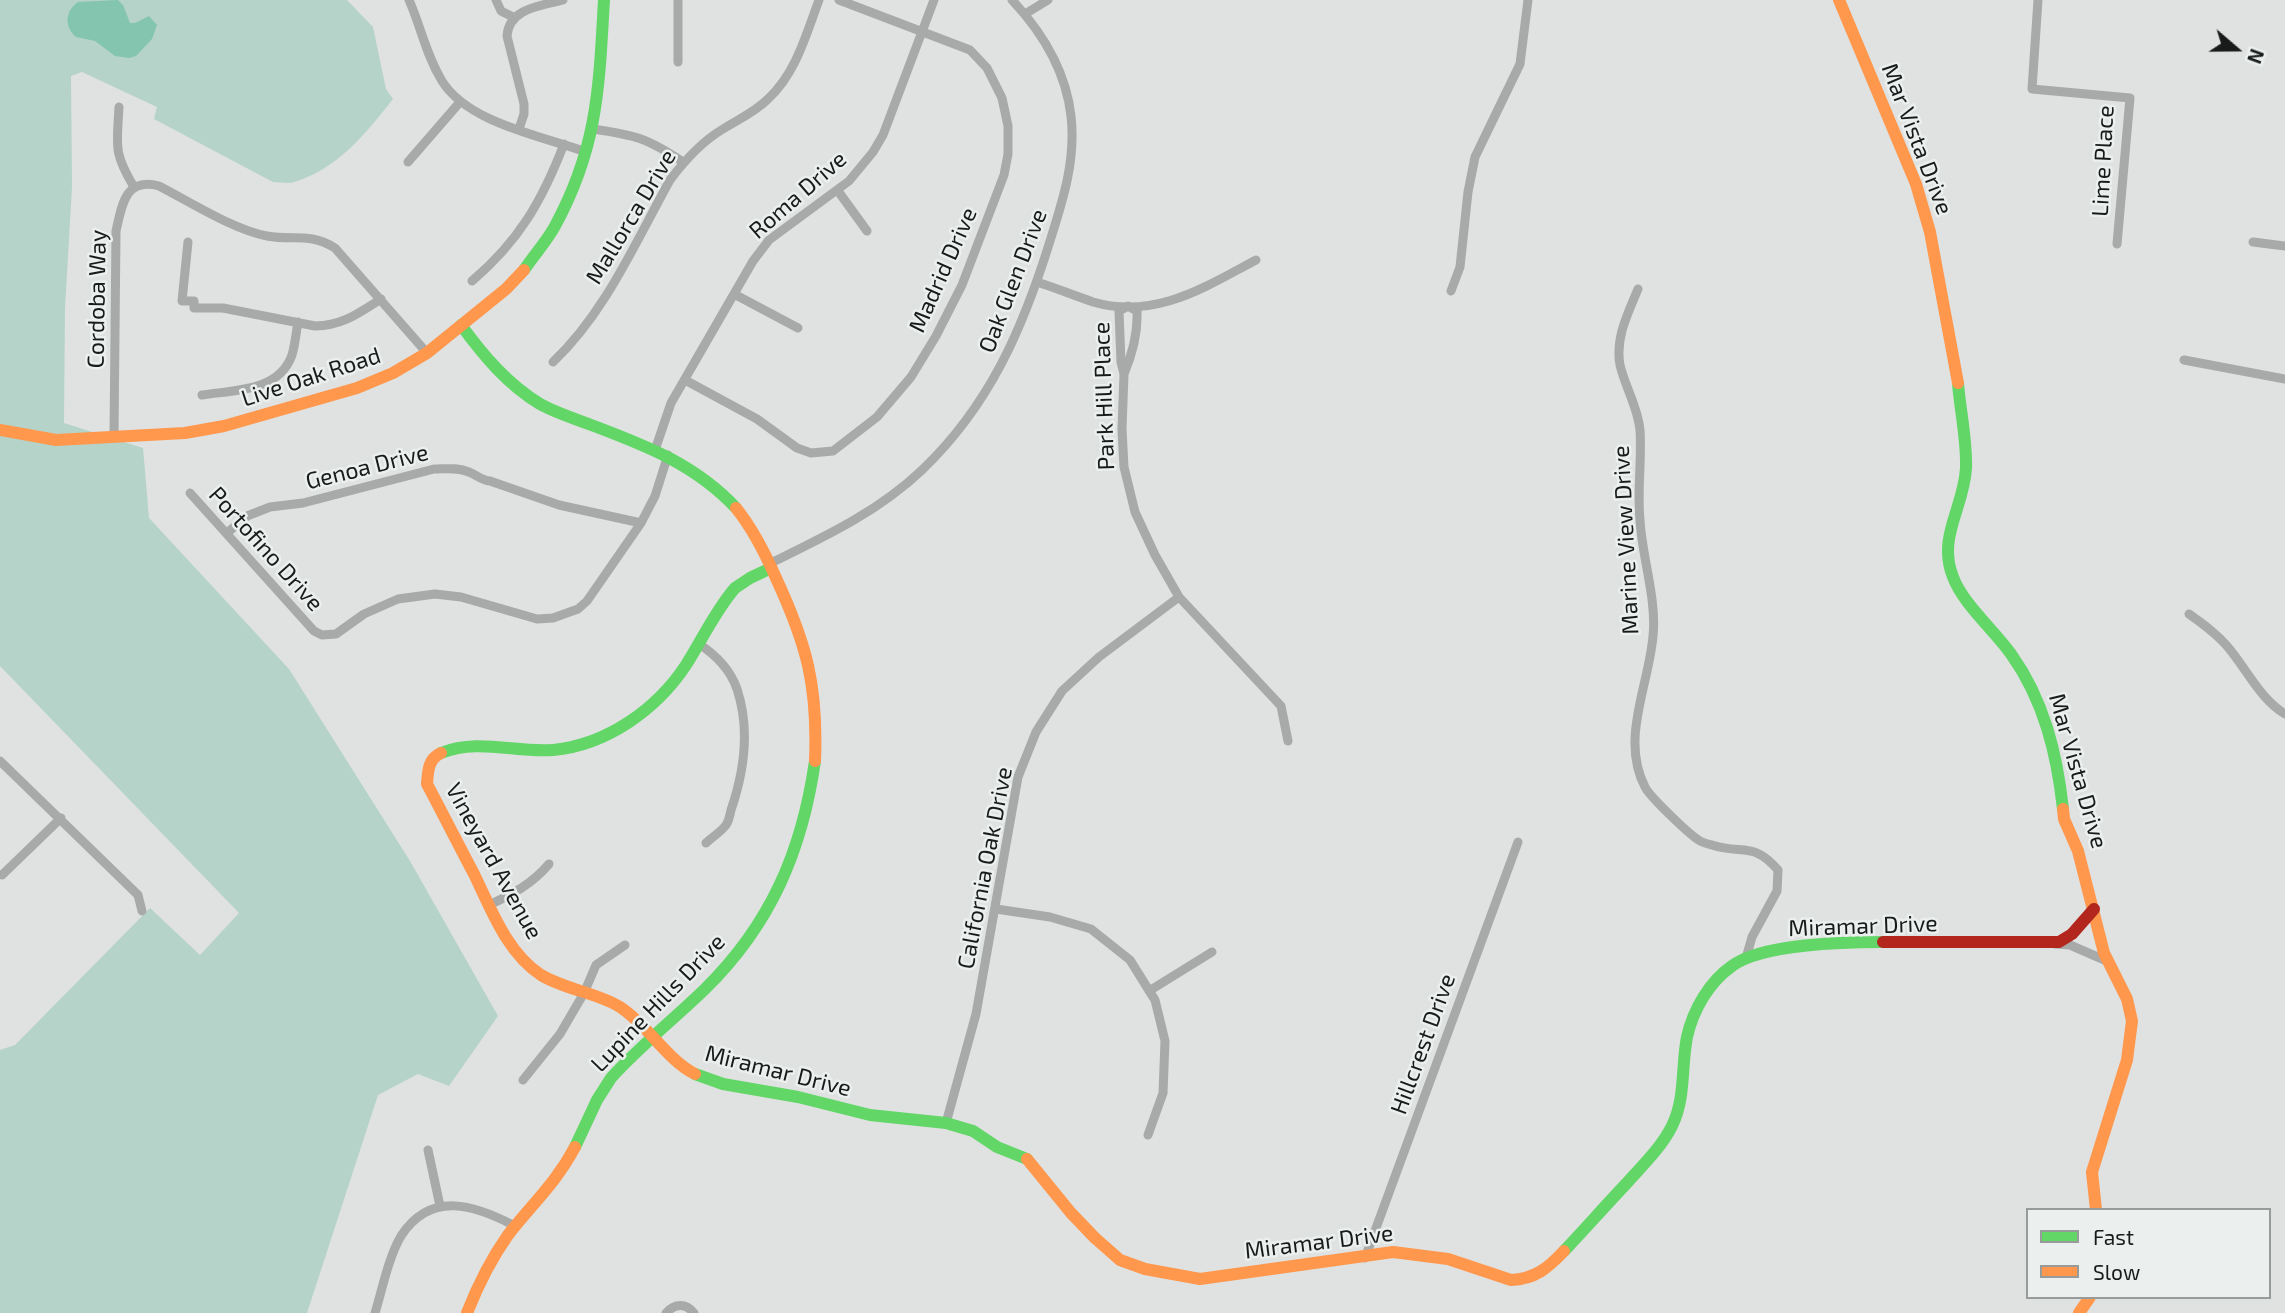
<!DOCTYPE html>
<html>
<head>
<meta charset="utf-8">
<style>
  body { margin:0 }
  #map { position:relative; width:2285px; height:1313px; overflow:hidden; background:#dfe2e1; font-family:"Exo 2",sans-serif }
  canvas { display:block }
  .legend { position:absolute; left:2026px; top:1208px; width:245px; height:91px; box-sizing:border-box; background:#ebf0ee; border:2px solid #979b99; margin:0; padding:9px 12px; list-style:none; font-size:21px; color:#191b1a }
  .legend li { display:flex; align-items:center; gap:14px; height:35px }
  .legend b { width:35px; border:2px solid #979b99 }
  .north { position:absolute; left:2201px; top:14px; width:70px; height:70px; -webkit-text-stroke:5px #ebf0ee; paint-order:stroke; rotate:110deg; font-size:19px; font-weight:700; line-height:28px; text-align:center; color:#191b1a }
  .north::after { content:''; display:block; margin:auto; width:24px; height:32px; background:#191b1a; clip-path:polygon(50% 0,100% 100%,50% 72%,0 100%) }
</style>
</head>
<body>
<div id="map">
<canvas width="2285" height="1313"></canvas>
<ul class="legend">
<li><b style="height:9px;background:#63d668"></b>Fast</li>
<li><b style="height:9px;background:#ff974d"></b>Slow</li>
</ul>
<div class="north">N</div>
</div>
<script>
const g = document.querySelector('canvas').getContext('2d');
g.lineJoin = 'round';
function fill(path, color) {
  g.fillStyle = color;
  g.fill(path, 'evenodd');
}
function strokePath(path, color, width, dash) {
  g.strokeStyle = color;
  g.lineWidth = width;
  g.lineCap = dash ? 'butt' : 'round';
  g.setLineDash(dash || []);
  g.stroke(path);
}
function write(font, color, halo, rows, align = 'center') {
  g.font = font + ' "Exo 2",sans-serif';
  g.lineWidth = 5;
  g.setLineDash([]);
  g.textBaseline = 'middle';
  g.strokeStyle = halo;
  g.fillStyle = color;
  for (const [text, x, y, turn = 0] of rows) {
    g.save();
    g.translate(x, y);
    g.rotate((+turn || 0) * Math.PI / 180);
    g.textAlign = isNaN(turn) ? turn : align;
    if (halo) g.strokeText(text, 0, 0);
    g.fillText(text, 0, 0);
    g.restore();
  }
}
fill(new Path2D(`
  M0,0H347L373,27L386,89L393,99C366,133 338,169 294,182C288,184 279,182 273,182L154,119L157,107L82,72L71,76L72,187L65,308L64,423L143,448L149,518L289,669L410,861L498,1016L449,1086L418,1074L378,1095L307,1313H0V1050L15,1045L150,908L200,955L239,913L0,666Z`), '#b5d3c8');
fill(new Path2D(`
  M118,0L123,5L130,23H135L149,16L157,25L152,39L136,56L129,58L115,56L95,41L76,37C64,27 65,11 78,2Z`), '#83c5af');
strokePath(new Path2D(`
  M409,0C421,27 426,55 442,81C468,123 542,136 586,152
  M496,0L501,11L513,17
  M2038,0L2032,89L2130,98L2117,244
  M1025,14L1048,0
  M678,62V0
  M119,107C117,146 113,152 134,187
  M519,129L524,114V104L507,36C509,8 541,6 563,0
  M593,129C635,135 647,138 683,162
  M408,162L460,102
  M838,191L867,231
  M188,242L182,301H194V308H223L315,326C342,326 359,313 381,299
  M2253,242L2285,246
  M472,281C519,241 542,201 564,144
  M1037,282C1056,288 1075,296 1093,302C1155,320 1205,287 1256,260
  M1638,289C1628,313 1615,338 1620,365C1625,387 1638,407 1640,430C1642,460 1637,491 1640,520C1642,557 1657,600 1653,636C1649,685 1620,739 1645,787C1650,797 1687,832 1697,839C1701,842 1707,844 1712,845C1743,855 1753,841 1778,870L1777,891L1752,937L1746,958
  M1451,291L1460,267L1468,192L1475,157L1520,64L1528,0
  M734,294L798,328
  M2184,360L2285,379
  M553,362C605,313 635,243 670,180C685,160 701,142 723,129C739,119 755,112 768,99C796,73 806,35 819,0
  M1124,374C1132,355 1138,332 1137,311L1128,306L1119,311L1121,362L1124,374L1122,429L1124,467L1135,512L1155,555L1179,597L1281,706L1288,741
  M685,380L757,419L797,448L811,453L833,451L877,417L911,377L936,336L962,285L1004,175L1008,154V126L1002,98L987,68L970,50L839,0
  M202,395C234,390 279,392 292,355C295,345 296,333 298,322
  M114,436L116,231C122,205 125,177 159,186C190,202 234,230 267,236C294,241 309,232 335,248L427,353
  M655,450L671,403L753,261L769,240L849,181L873,152L883,135L934,0
  M190,493L314,631L322,635L336,634L364,614L398,599L435,594L461,597L537,619L553,618L578,609L587,601L641,523L655,496L668,455
  M227,533L247,516L270,507L303,503L434,469C446,469 457,467 469,472C477,475 481,480 490,481L559,505L641,523
  M769,564C824,537 878,512 922,470C990,405 1023,328 1050,241C1063,200 1076,160 1071,116C1066,72 1042,32 1012,0
  M2189,614C2203,624 2216,633 2227,646C2246,668 2260,699 2285,714
  M699,644C716,655 730,669 737,689C750,728 744,772 731,810C730,814 729,821 726,825C721,832 712,837 706,843
  M0,761L138,895L142,911
  M2,875L61,818
  M489,905C513,894 532,884 549,864
  M996,909L1050,917L1091,929L1130,960L1155,1000L1165,1041L1163,1093L1148,1135
  M2055,944L2070,945L2109,962
  M1149,991L1212,952
  M523,1080L560,1034L584,993L596,965L625,945
  M946,1123L976,1014L1018,777L1036,732L1062,691L1099,657L1179,597
  M428,1150L440,1206
  M1365,1258L1518,842
  M375,1313C382,1290 389,1256 401,1236C431,1190 475,1205 515,1226
  M666,1313C675,1303 686,1303 694,1313`), '#a8a9a9', 9);
strokePath(new Path2D(`
  M524,270C534,255 547,241 555,226C598,147 599,87 604,0
  M461,325C483,355 507,384 540,404C556,413 576,419 594,426C647,446 696,465 736,508
  M1958,383C1960,410 1967,440 1966,468C1964,508 1937,537 1953,577C1963,604 1994,630 2011,654C2044,700 2057,754 2063,809
  M441,753C478,738 516,753 553,750C607,745 657,709 686,665C702,640 715,611 735,588L750,578L771,568
  M695,1074L723,1084L798,1097L870,1115L946,1123L973,1131L997,1147L1027,1159
  M575,1147L597,1100L611,1078C640,1046 674,1019 705,989C771,924 802,851 815,761
  M1564,1251C1585,1229 1605,1206 1626,1184C1642,1166 1661,1148 1672,1126C1686,1097 1681,1067 1687,1037C1693,1010 1709,982 1732,966C1761,944 1846,942 1883,942`), '#63d668', 12);
strokePath(new Path2D(`
  M1839,0L1916,184L1930,232L1958,383
  M0,430L56,440L185,433L224,426L357,388L393,373L427,353L506,289L524,270
  M736,508C753,529 765,553 776,578C807,645 818,686 815,761
  M441,753C428,759 428,771 427,784C443,814 458,844 474,874C491,909 507,953 541,975C566,990 598,993 620,1007C648,1025 667,1060 695,1074
  M2063,809L2064,819L2078,851L2104,953L2127,999L2132,1021L2127,1060L2092,1172L2096,1210
  M1027,1159L1071,1213L1095,1238L1120,1260L1145,1269L1200,1279L1393,1252L1448,1259L1511,1280C1535,1279 1548,1268 1564,1251
  M467,1313C478,1285 491,1259 508,1235C532,1204 556,1183 575,1147
  M2079,1313L2090,1297`), '#ff974d', 12);
strokePath(new Path2D(`
  M1883,942H2059L2072,934L2094,909`), '#b3261e', 12);
write('23px', '#191b1a', '#ebf0ee', [
  ["Mar Vista Drive",1917,139,69],
  ["Lime Place",2103,161,-87],
  ["Roma Drive",798,195,-41],
  ["Mallorca Drive",631,217,-59],
  ["Madrid Drive",943,270,-66],
  ["Oak Glen Drive",1013,281,-69],
  ["Cordoba Way",97,299,-89],
  ["Live Oak Road",311,377,-18],
  ["Park Hill Place",1104,396,-92],
  ["Genoa Drive",367,467,-14],
  ["Marine View Drive",1626,540,-93],
  ["Portofino Drive",266,549,48],
  ["Mar Vista Drive",2078,771,74],
  ["Vineyard Avenue",494,861,61],
  ["California Oak Drive",985,868,-79],
  ["Miramar Drive",1863,926,-2],
  ["Lupine Hills Drive",658,1003,-46],
  ["Hillcrest Drive",1423,1044,-70],
  ["Miramar Drive",778,1071,14],
  ["Miramar Drive",1319,1242,-7]
]);
</script>
</body>
</html>
